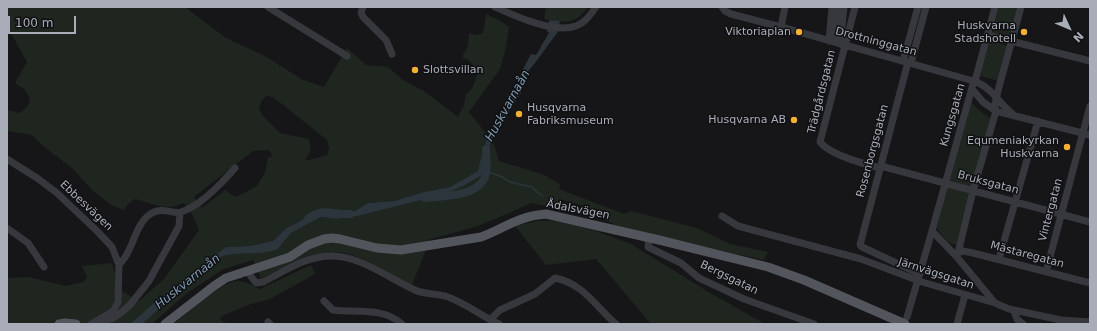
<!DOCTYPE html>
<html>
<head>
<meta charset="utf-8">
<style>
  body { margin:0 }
  #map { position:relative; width:1097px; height:331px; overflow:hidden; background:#161618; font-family:"DejaVu Sans",sans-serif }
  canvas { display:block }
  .frame { position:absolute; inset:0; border:8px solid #a8adb8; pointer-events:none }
  .north { position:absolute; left:1049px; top:8px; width:40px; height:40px; -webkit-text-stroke:3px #111113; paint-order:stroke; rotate:134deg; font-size:11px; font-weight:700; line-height:16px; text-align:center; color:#a8adb8 }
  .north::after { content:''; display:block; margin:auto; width:14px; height:18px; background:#a8adb8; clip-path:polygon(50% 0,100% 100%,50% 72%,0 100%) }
  .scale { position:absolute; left:8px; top:16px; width:68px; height:18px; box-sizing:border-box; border:2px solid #a8adb8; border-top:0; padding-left:5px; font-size:12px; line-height:14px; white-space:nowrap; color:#a8adb8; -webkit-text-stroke:3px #111113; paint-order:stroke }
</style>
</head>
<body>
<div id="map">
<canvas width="1097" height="331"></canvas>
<div class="frame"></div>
<div class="north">N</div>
<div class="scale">100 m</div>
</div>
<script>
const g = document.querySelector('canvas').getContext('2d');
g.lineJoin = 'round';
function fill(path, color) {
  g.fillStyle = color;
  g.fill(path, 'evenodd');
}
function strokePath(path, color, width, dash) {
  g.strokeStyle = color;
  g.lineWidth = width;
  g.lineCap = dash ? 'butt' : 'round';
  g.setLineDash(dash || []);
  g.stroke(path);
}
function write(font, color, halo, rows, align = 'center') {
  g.font = font + ' "DejaVu Sans",sans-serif';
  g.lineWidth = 3;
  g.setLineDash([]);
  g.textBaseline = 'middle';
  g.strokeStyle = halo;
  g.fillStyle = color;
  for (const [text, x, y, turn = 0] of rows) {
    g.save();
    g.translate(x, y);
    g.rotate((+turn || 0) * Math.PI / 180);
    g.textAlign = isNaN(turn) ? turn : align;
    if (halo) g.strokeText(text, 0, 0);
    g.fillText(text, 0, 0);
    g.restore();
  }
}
fill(new Path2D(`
  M7,7H185L226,38L265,56L303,80L324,87L347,48L366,65L388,67L403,80L424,91L458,117L464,105L466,94L472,89L477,75L474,66L469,61L462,57L468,46L469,33L476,35L483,33L486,14L499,20L509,27L506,48L500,69L469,112L488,136L484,145L479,171L450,187L424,192L394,201L368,203L355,211L336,214L308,216L295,224L286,228L273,241L249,246L226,247L155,302L130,324H7V278L28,277L66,286L83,282L87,277L82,266L112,263L116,277L115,287L139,301L164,279L199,230L192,214L184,203C165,212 153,203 135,199L129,203L124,210L111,205L93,191L72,168L43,146L32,135L7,131V110L19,113C26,110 29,105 30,98L24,89L15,83L27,62L13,37L7,30ZM266,96L273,97L327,140L329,148L327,155L305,161L311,150L309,139L280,133L262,115L259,109L261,102ZM269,150L273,157H268L265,172L257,186L236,197L225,190L202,208L194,197L253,151Z
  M546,7H588C574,26 565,22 544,19Z
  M999,7H1018L1010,38L992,33Z
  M990,40L1008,46L999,81L980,76L982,73L980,72Z
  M970,101L980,111L991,119L971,187L949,180Z
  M493,141L499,161L542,174L560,184L559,189L624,214L631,211L697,228L730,244L768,252L764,260L707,248L614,225L613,223L594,216L584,206L559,199L562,209L531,203L507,214L478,226L428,240L424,255L412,285C390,274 363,255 339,252C334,252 329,254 324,255C301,259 281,268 261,279L253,260L224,269L187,293L152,324H142L210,264L223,256L234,254H245L277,250L291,233L321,217L337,219L358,216L445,194L463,186L479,177L485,171L486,159Z
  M947,186L971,193L956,245C946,243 943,236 937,228Z
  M537,221H555L590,229L631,244L707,291L765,324H651L596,259L546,265L515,226Z
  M311,265L315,274L270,299L248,305L222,316L220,320L228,324H174C186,314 223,282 236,281C244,280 253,286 260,289Z`), '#1e261f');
fill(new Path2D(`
  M549,20L560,21L557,33L535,63L529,70L521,93L510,110L501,120L496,128L486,159L485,171L479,177L463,186L445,194L358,216L337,219L321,217L291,233L277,250L261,253L234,254L223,256L210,264L142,324H130L155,302L226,247L249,246L273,241L286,228L295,224L308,216L329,211L336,214L355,211L368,203L394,201L424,192L450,187L478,171C482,155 485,139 494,124C498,116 505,110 509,102C516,86 522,70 531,54L536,55L549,33L547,31Z`), '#2c353c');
strokePath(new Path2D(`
  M486,171L502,177L510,182L532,187L537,192L543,196`), '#2c353c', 1.5);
strokePath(new Path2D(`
  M425,198C442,196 477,197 485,177C488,169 486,158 486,149
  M308,219C322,207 334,215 350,214`), '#2c353c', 8);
strokePath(new Path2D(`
  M268,7L347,56
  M363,7L361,13L363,17L386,40L392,54
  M495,7C515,16 554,34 576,26C585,23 590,15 596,7
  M722,7L725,11L731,14L781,27L977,82C995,91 999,104 1015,116
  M855,7L820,142C830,155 864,164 880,168
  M781,27L785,7
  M987,35L1090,61
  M829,41L832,7
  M835,42L838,7
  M840,44L844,7
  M903,61L918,7
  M908,62L860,245L862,247L920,274
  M911,63L926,7
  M972,89L983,102L996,111L1090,135
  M7,159L37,178L57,193L98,232L112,247L119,265L118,302L114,310L110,313L91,324
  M881,166L1090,222
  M722,216L738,226L861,259L922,282L995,303L1009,309L1061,320L1090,322
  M7,228L28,243L44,267
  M649,238L648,247L681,263L699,278L744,299L814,324
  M958,253L963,251L973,253L1090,283
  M956,256L932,231L973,84L975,81L995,7
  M999,259L1038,121
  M119,265C122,261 126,257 128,252C134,241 138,223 149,215C162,205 173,215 181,212C200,206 222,183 235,168
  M247,271L256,283L263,282C285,271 306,256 331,256C359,255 390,279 415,290C425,295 438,293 448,297C467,304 481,316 499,324
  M1046,272L1090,106
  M324,301L333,310C357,313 383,307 402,324
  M995,303L956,256L958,253L973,191L996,111L995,104L999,87L1021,7
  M1016,311L1015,314L1017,319L1023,324
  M907,317L932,231
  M490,320L500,310L535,294L555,278C584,284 594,305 616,324
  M102,322L113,318L122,312L130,305L149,281L179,226L180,213
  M268,322L270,324
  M957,324L965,295`), '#37383d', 7);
strokePath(new Path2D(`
  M59,324L65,323L76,324
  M165,324L214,286L226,278L290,257L308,245L324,239L332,238L340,239L377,248L401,250L481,237C505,228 518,216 546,214L659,240L768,267L804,280L905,324`), '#53555c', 9);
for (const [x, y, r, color] of [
  [799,32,4,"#f2b134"],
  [1024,32,4,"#f2b134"],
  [415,70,4,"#f2b134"],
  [519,114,4,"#f2b134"],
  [794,120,4,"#f2b134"],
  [1067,147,4,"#f2b134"]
]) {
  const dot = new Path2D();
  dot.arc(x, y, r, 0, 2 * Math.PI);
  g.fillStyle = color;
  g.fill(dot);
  strokePath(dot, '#111113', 1.5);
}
write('11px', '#a8adb8', '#111113', [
  ["Huskvarna",1016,26],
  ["Stadshotell",1016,39],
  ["Viktoriaplan",791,32],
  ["Slottsvillan",423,70,"left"],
  ["Husqvarna",527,108,"left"],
  ["Fabriksmuseum",527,121,"left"],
  ["Husqvarna AB",786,120],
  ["Equmeniakyrkan",1059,141],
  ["Huskvarna",1059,154]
], 'right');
write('11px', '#a8adb8', '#111113', [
  ["Drottninggatan",876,42,15],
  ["Trädgårdsgatan",822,92,-76],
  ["Kungsgatan",953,115,-74],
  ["Rosenborgsgatan",873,151,-75],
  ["Bruksgatan",988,183,15],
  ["Ebbesvägen",86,206,43],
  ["Ådalsvägen",578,210,11],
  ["Vintergatan",1051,210,-75],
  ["Mästaregatan",1027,255,15],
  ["Järnvägsgatan",936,274,18],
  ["Bergsgatan",729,278,26]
]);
write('italic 12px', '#7f9bb3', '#111113', [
  ["Huskvarnaån",508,106,-61],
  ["Huskvarnaån",188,282,-39]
]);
</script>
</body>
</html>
